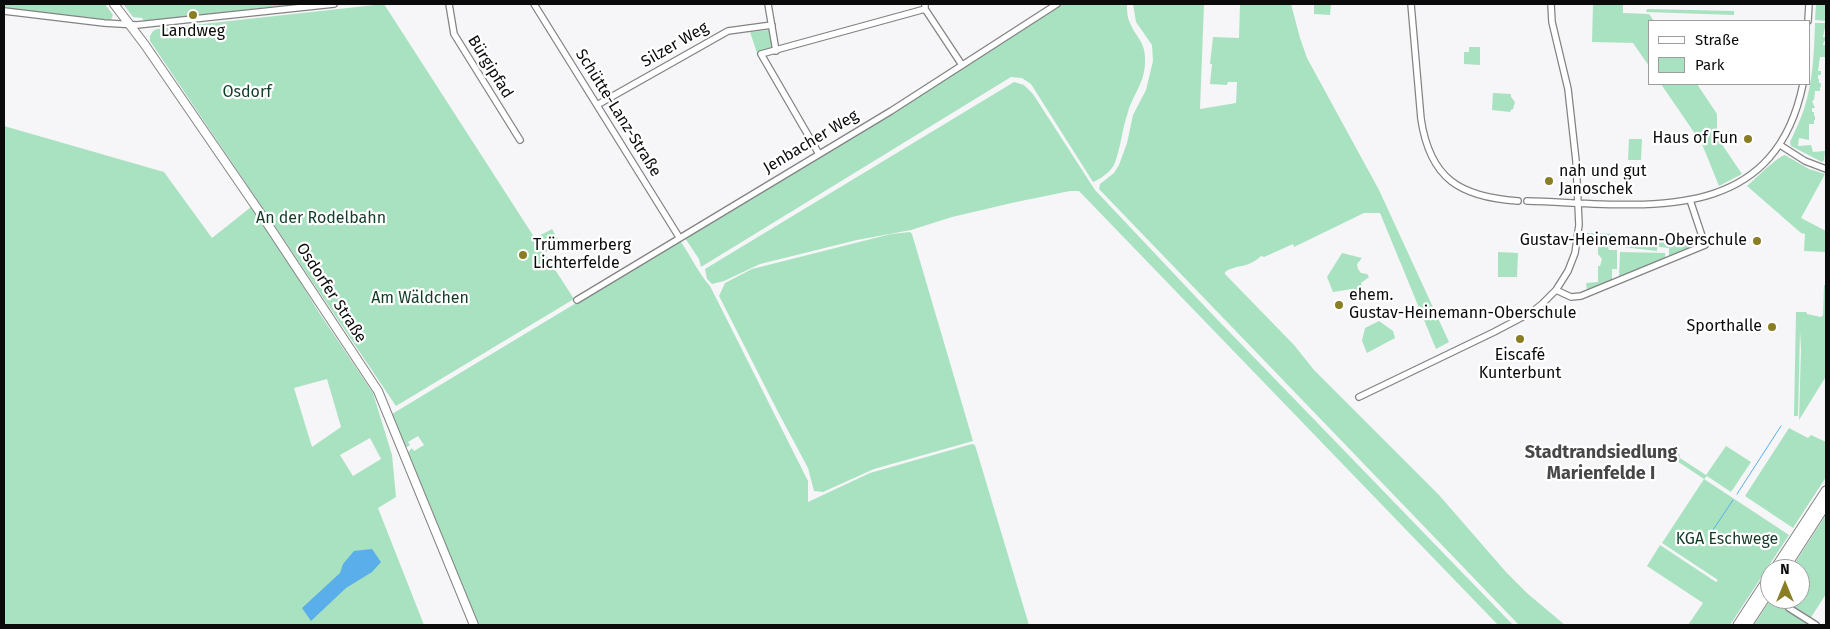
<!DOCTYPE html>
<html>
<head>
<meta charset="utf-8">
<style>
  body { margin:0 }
  #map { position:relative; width:1830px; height:629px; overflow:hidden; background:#f6f6f8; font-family:"Fira Sans",sans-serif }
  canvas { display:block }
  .frame { position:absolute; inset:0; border:5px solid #0b0b0c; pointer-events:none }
  .legend { position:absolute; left:1648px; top:20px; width:162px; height:65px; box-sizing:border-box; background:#fff; border:1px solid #9d9d9e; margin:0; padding:6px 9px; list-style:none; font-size:15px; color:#0b0b0c }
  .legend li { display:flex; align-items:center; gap:10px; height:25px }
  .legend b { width:25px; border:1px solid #9d9d9e }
  .north { position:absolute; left:1760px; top:559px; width:50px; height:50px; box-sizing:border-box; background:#fff; border:1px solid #9d9d9e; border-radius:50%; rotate:0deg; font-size:14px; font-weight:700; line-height:20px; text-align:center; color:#0b0b0c }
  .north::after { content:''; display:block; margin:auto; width:18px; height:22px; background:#8a7e25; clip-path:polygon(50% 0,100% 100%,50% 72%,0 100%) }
</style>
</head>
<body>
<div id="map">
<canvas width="1830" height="629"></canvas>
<div class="frame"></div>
<ul class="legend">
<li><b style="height:6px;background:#fff"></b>Straße</li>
<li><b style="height:14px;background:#a9e2c0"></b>Park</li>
</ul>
<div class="north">N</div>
</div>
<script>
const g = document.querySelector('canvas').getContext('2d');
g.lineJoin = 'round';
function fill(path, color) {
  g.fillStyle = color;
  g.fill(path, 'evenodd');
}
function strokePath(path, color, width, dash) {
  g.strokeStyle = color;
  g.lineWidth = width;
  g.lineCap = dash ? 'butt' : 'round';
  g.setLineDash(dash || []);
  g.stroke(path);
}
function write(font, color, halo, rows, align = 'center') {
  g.font = font + ' "Fira Sans",sans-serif';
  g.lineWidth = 4.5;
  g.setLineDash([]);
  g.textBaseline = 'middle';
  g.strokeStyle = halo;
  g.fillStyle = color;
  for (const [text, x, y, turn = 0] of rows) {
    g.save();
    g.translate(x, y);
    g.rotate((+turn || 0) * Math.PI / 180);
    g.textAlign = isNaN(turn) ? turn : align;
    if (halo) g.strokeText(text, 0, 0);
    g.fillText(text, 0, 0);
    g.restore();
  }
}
fill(new Path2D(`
  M4,4H105L113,15L111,20L4,8Z
  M123,4H297L144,21L142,18L133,17Z
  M384,4L574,299L396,406L150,41V36L153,31L157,29Z
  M1062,4H1127C1127,10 1127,17 1130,23C1135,36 1145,41 1145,58C1146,82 1134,92 1128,112C1122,129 1121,148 1114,165C1110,172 1101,179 1093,182L1031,84L1022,78L1011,77L701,267L699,259L685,238C812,162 938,84 1062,4Z
  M1133,4H1204L1200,109L1236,103L1237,82H1228L1227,85L1210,84L1212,64H1210L1213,37L1239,38L1240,4H1291L1300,38L1307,58L1379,190L1449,342L1436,349L1380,213H1364L1294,247L1293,244L1264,257L1261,256C1248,269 1236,264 1225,272V274L1294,345L1314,370L1439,495L1506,572L1528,594L1565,625H1519L1099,189L1100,184L1114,173L1119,165L1127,143L1133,115L1146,90L1153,61L1152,45L1136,22Z
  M1314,4H1331L1330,15L1314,14Z
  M1593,4H1623V13L1649,14L1654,21H1649V66L1633,43L1592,42Z
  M1816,4H1826V21L1815,20Z
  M1647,9L1734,11V15L1646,12Z
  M1815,23H1826L1823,37H1826V41H1824L1823,45H1825L1826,49L1825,57H1820L1818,71H1821V75H1818V79H1819V83H1821V87H1820V91H1815L1814,100L1812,101L1815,108H1812V112H1814V116H1815V120H1814V124H1809V140L1799,138L1798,146L1811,145L1813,152L1825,151L1824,160L1822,162L1791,146L1790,142C1795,131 1800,121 1804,109C1813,81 1814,52 1815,23Z
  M769,30L773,46L770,49L757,53L750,32Z
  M1469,47H1480V65L1464,64V52H1469Z
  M1014,82L1024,85L1033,94L1095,190L1212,314L1513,625H1498L1079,191H1070L1016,202L952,217L911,230L857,240L760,264L724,281L712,284L707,279L705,269Z
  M1661,84H1697L1717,114V137L1742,174L1719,186L1702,144Z
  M1493,93L1511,94V97L1515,102L1513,109L1511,110L1510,112L1492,110Z
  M4,126L164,172L212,238L251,207L285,257L318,311L373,393L392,455L396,497L378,508L424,625H4ZM327,379L341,427L312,447L294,388ZM370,438L381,459L353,476L340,455Z
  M1629,139H1642L1641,160H1628Z
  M1785,155L1809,169L1825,174L1801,218L1826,231V252L1804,251L1805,234L1801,233L1747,186C1755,179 1778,156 1785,155Z
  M552,229L560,243L546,252L537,237Z
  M910,232L912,234L973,441L874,469L823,492L814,491L808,468L777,410L719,296L725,283L752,269L891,234Z
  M1587,233L1618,234L1617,247H1608L1609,250H1617V269H1612V280L1587,290L1586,283L1598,282V266H1600L1602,259L1598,254V238H1587Z
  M1624,236L1658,238L1657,251L1623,247Z
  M679,241L681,242C691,256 698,273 710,286L808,481V502L870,473L972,444L975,445L1029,625H476L407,453L412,448L414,451L424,445L418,436L408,442L410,445L407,447L405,446L392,414Z
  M1659,241L1696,243L1695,245L1669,256V248L1659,247Z
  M1498,252L1518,253L1517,277H1498Z
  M1620,252L1665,253V258L1619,277Z
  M1342,253L1362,258L1357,264L1358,269L1361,273L1367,274L1369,277L1361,283L1363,289L1354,291L1352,289L1333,292L1327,277Z
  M1824,285H1826V379L1825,378L1799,420L1801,349L1800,331L1798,416H1794L1796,312H1806L1807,314L1821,317L1823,315Z
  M1379,321L1393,331L1395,338L1367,353L1362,341L1365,328Z
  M1789,428L1808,438L1811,435L1826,442V477L1793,528L1745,496Z
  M1726,446L1751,462L1731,492L1707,476L1704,479L1789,535L1730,625H1688L1703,603L1647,566L1660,545L1716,582L1718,580L1662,543L1704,479L1677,461L1673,462L1679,453L1680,458L1706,475Z
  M1826,515V594L1810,619L1789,605L1812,625H1754L1771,599H1800V569H1791Z`), '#a9e2c0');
fill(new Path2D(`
  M372,549L381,562L372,572L346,588L311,621L302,608L340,573L343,564L354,551Z`), '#5aaeea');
strokePath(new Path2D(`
  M1737,494L1781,426
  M1711,533L1733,500`), '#5aaeea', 1);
const street = new Path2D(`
  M449,4L454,34L520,140
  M534,4L679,237
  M768,4L776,51
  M925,4V9L962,65
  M1411,4L1421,119C1430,179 1460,197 1518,201
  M4,11L104,23L137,25L334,4
  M1808,21L1809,4
  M597,105L728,31L772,25
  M1780,145L1805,161L1826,169
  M819,154L761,54L925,9
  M1527,201C1640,204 1773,230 1803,84
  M1556,290L1571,297L1581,296L1705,245L1690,200
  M577,300L891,111L1057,4
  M1359,397L1494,332L1532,312L1542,304L1556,290L1568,271L1575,253L1579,225L1576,161L1568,89L1552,22L1551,4
  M1789,608L1816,625`);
const secondary = new Path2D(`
  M114,4L145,45L261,214L378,391L474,625`);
const primary = new Path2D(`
  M1775,569L1826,491
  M1784,569L1826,504
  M1738,625L1770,576
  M1747,625L1770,590`);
strokePath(street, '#838385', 8);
strokePath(secondary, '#838385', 10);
strokePath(primary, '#838385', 11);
strokePath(street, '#fff', 5.5);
strokePath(secondary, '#fff', 8);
strokePath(primary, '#fff', 9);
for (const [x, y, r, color] of [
  [193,15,5,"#8a7e25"],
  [1748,139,5,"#8a7e25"],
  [1549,181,5,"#8a7e25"],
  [1757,241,5,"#8a7e25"],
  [523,255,5,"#8a7e25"],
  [1339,305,5,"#8a7e25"],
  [1772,327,5,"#8a7e25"],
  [1520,339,5,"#8a7e25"]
]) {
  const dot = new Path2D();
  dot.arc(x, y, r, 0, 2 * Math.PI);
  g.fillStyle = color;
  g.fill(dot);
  strokePath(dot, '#fff', 2);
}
write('16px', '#0b0b0c', '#fff', [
  ["Landweg",193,32,"center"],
  ["Haus of Fun",1738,139],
  ["nah und gut",1559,172,"left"],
  ["Janoschek",1559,190,"left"],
  ["Gustav-Heinemann-Oberschule",1747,241],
  ["Trümmerberg",533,246,"left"],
  ["Lichterfelde",533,264,"left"],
  ["ehem.",1349,296,"left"],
  ["Gustav-Heinemann-Oberschule",1349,314,"left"],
  ["Sporthalle",1762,327],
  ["Eiscafé",1520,356,"center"],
  ["Kunterbunt",1520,374,"center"]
], 'right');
write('16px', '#0b0b0c', '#fff', [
  ["Silzer Weg",675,45,-30],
  ["Bürgipfad",490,67,58],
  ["Schütte-Lanz-Straße",618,113,58],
  ["Jenbacher Weg",811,142,-31],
  ["Osdorfer Straße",331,293,57]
]);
write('16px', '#133c27', '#fff', [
  ["Osdorf",247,93],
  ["An der Rodelbahn",321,219],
  ["Am Wäldchen",420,299],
  ["KGA Eschwege",1727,540]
]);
write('bold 18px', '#474748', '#fff', [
  ["Stadtrandsiedlung",1601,453],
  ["Marienfelde I",1601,474]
]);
</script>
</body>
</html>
